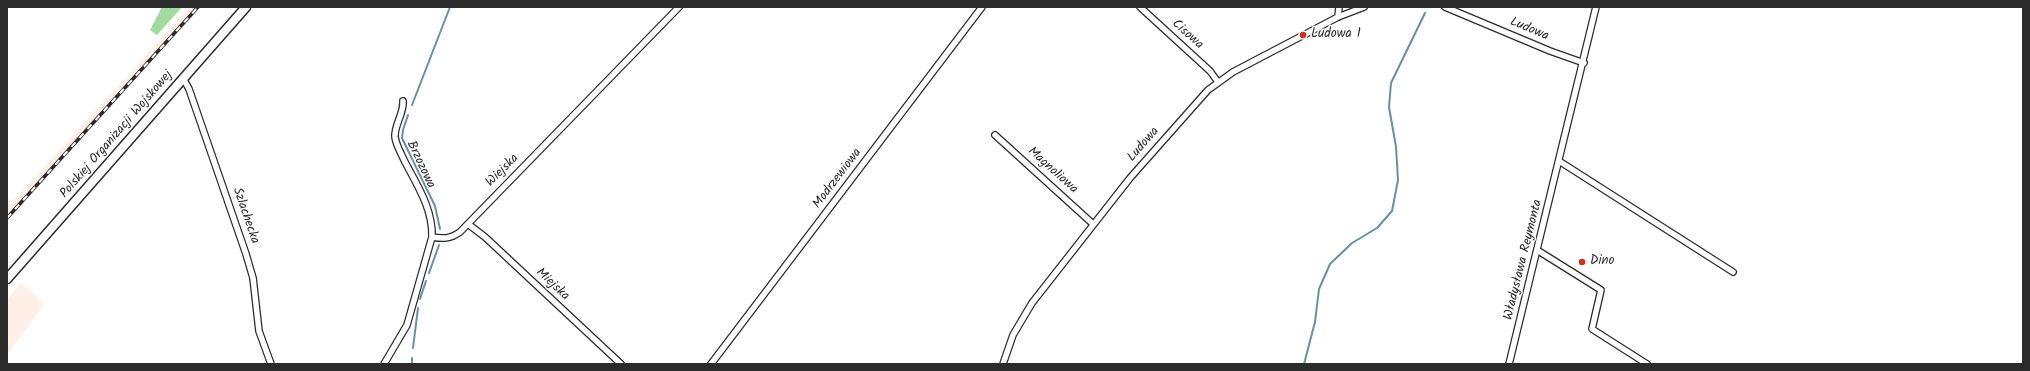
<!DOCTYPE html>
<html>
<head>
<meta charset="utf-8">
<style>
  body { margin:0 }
  #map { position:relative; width:2030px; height:371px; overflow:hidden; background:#fff; font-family:Kalam,sans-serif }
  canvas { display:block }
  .frame { position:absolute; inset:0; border:8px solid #2b2b2b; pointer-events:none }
</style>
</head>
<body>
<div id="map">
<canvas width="2030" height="371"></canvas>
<div class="frame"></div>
</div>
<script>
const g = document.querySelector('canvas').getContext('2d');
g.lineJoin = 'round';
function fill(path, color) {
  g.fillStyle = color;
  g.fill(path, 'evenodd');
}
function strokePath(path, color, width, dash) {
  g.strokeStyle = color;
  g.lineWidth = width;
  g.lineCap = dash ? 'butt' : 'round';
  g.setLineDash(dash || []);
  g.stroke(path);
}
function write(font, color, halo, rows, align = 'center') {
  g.font = font + ' Kalam,sans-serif';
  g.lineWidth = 3;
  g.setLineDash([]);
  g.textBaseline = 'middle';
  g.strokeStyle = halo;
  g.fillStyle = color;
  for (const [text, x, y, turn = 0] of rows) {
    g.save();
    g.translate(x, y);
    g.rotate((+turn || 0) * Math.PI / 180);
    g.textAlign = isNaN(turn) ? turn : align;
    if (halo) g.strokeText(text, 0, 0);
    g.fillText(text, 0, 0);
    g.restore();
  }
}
fill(new Path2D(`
  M190,7H201L7,221V208Z
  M21,283L44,304L7,355V300Z`), '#ffefe7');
fill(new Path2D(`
  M162,7H182L157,35L150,30Z`), '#a2da9f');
strokePath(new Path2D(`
  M412,105L450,7
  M408,115L403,130L402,138L435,206L440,229
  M429,273L439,245
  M420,299L426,281
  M413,348L418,308
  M412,364V358
  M1304,364L1315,322L1319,289L1330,264L1352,243L1377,228L1392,211L1398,180L1396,147L1389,107L1391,83L1425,13`), '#6791a2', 2);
const street = new Path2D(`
  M1140,7L1210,71L1218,82
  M1445,7L1550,51L1584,63
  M1338,17L1339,7
  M183,78L189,89L246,254L253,278L259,331L271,364
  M403,101C404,114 394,125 395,137C396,145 401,153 404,160C417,185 433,209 432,237
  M995,135L1093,224
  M1559,161L1733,272
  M468,224L485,237L621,364
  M1537,250L1601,290L1592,329L1647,364
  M384,364L407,325L432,237C443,239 450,239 460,232L679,7
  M711,364L982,7
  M1003,364L1013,335L1032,303L1130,178L1208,90L1233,72L1338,17L1364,7
  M1509,364L1596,7`);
const secondary = new Path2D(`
  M7,279L246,7`);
strokePath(street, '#2b2b2b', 8);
strokePath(secondary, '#2b2b2b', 11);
strokePath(street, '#fff', 5.5);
strokePath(secondary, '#fff', 8);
const rail = new Path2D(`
  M7,218L198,7`);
strokePath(rail, '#2b2b2b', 3.5);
strokePath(rail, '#fff', 2, [6]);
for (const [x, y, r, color] of [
  [1303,35,4,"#c8321e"],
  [1582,262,4,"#c8321e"]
]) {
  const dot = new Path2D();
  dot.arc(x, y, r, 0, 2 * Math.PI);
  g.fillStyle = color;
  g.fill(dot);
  strokePath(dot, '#fff', 1.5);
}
write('13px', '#2b2b2b', '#fff', [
  ["Ludowa",1529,30,23],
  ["Cisowa",1187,35,42],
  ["Polskiej Organizacji Wojskowej",117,135,-49],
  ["Ludowa",1144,145,-49],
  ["Brzozowa",420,165,65],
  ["Wiejska",503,171,-45],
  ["Magnoliowa",1052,171,42],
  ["Modrzewiowa",838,179,-53],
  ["Szlachecka",245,216,71],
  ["Władysława Reymonta",1524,260,-76],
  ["Miejska",552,285,43]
]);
write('13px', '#2b2b2b', '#fff', [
  ["Ludowa I",1311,35],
  ["Dino",1590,262]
], 'left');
</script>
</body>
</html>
